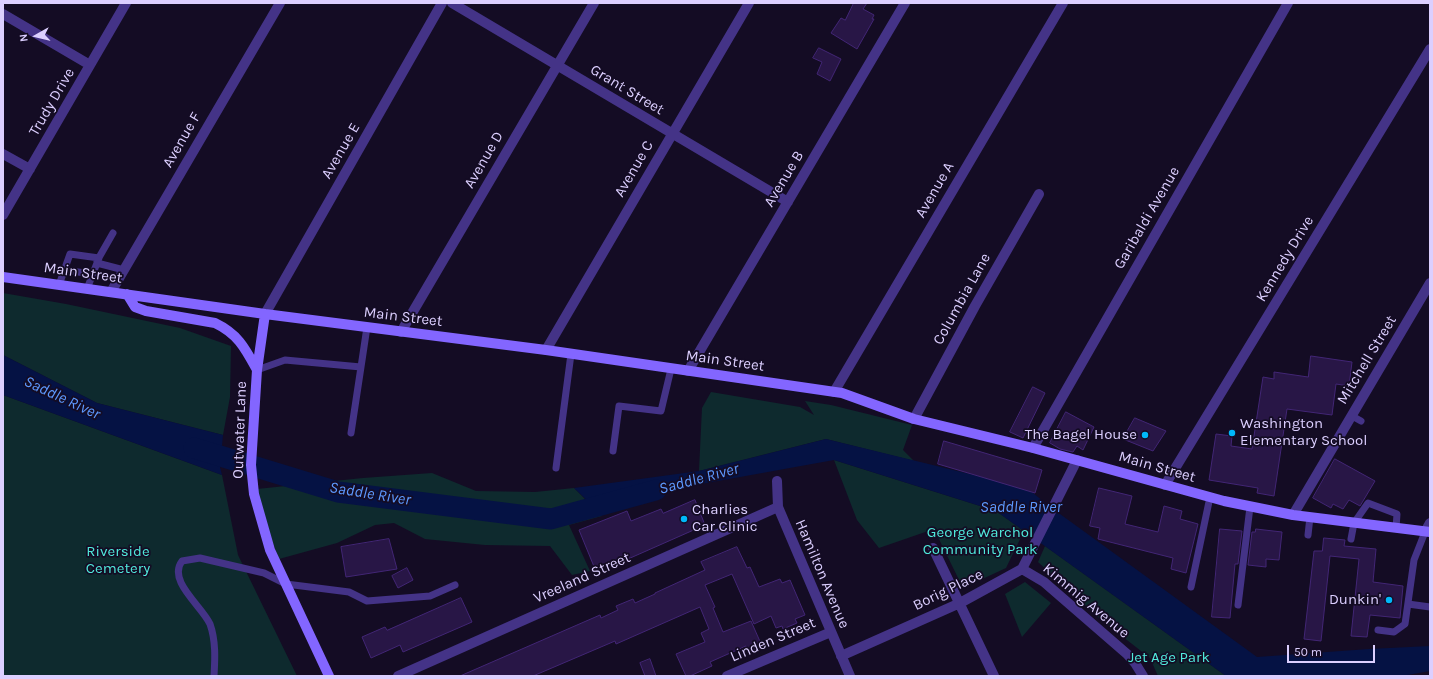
<!DOCTYPE html>
<html>
<head>
<meta charset="utf-8">
<style>
  body { margin:0 }
  #map { position:relative; width:1433px; height:679px; overflow:hidden; background:#140c24; font-family:Karla,sans-serif }
  canvas { display:block }
  .frame { position:absolute; inset:0; border:4px solid #dccfff; pointer-events:none }
  .north { position:absolute; left:16px; top:16px; width:40px; height:40px; -webkit-text-stroke:3px #140c24; paint-order:stroke; rotate:262deg; font-size:11px; font-weight:700; line-height:16px; text-align:center; color:#dccfff }
  .north::after { content:''; display:block; margin:auto; width:14px; height:18px; background:#dccfff; clip-path:polygon(50% 0,100% 100%,50% 72%,0 100%) }
  .scale { position:absolute; left:1287px; top:645px; width:88px; height:18px; box-sizing:border-box; border:2px solid #dccfff; border-top:0; padding-left:5px; font-size:12px; line-height:14px; white-space:nowrap; color:#dccfff; -webkit-text-stroke:3px #140c24; paint-order:stroke }
</style>
</head>
<body>
<div id="map">
<canvas width="1433" height="679"></canvas>
<div class="frame"></div>
<div class="north">N</div>
<div class="scale">50 m</div>
</div>
<script>
const g = document.querySelector('canvas').getContext('2d');
g.lineJoin = 'round';
function fill(path, color) {
  g.fillStyle = color;
  g.fill(path, 'evenodd');
}
function strokePath(path, color, width, dash) {
  g.strokeStyle = color;
  g.lineWidth = width;
  g.lineCap = dash ? 'butt' : 'round';
  g.setLineDash(dash || []);
  g.stroke(path);
}
function write(font, color, halo, rows, align = 'center') {
  g.font = font + ' Karla,sans-serif';
  g.lineWidth = 3.5;
  g.setLineDash([]);
  g.textBaseline = 'middle';
  g.strokeStyle = halo;
  g.fillStyle = color;
  for (const [text, x, y, turn = 0] of rows) {
    g.save();
    g.translate(x, y);
    g.rotate((+turn || 0) * Math.PI / 180);
    g.textAlign = isNaN(turn) ? turn : align;
    if (halo) g.strokeText(text, 0, 0);
    g.fillText(text, 0, 0);
    g.restore();
  }
}
fill(new Path2D(`
  M3,293L66,304L180,328L231,346L230,397L223,435L97,403L3,355Z
  M711,392L800,407L814,415L805,401L831,405L912,425L903,450L914,461L826,439L699,471L702,408Z
  M3,395L222,475L238,555L297,676H3Z
  M834,460L996,511L1024,531L1006,568L963,588L934,529L879,548L857,520Z
  M432,473L476,491L535,492L574,488L602,516L569,525L590,571L572,575L550,546L485,545L425,539L394,523L375,525L337,543L279,559L270,535L257,489L363,478Z
  M1045,546L1226,676H1158L1150,658L1100,619L1038,562Z
  M1025,582L1051,603L1022,637L1005,594Z`), '#0e2a2e');
fill(new Path2D(`
  M3,355L97,403L223,435L220,467L222,475L3,395Z
  M826,439L1027,488L1049,506L1257,657L1369,649L1430,646V671L1402,676H1226L996,511L834,460L591,504L574,488L699,471Z`), '#051244');
strokePath(new Path2D(`
  M194,448L338,492L551,519L656,490`), '#051244', 21);
const building = new Path2D(`
  M854,3H867L863,9L874,15L872,19H874L857,49L831,33L841,18L845,20Z
  M819,48L841,59L830,81L817,74L822,62L813,58Z
  M1311,356L1352,362L1349,386L1336,384L1332,415L1287,409L1274,496L1257,493L1258,488L1209,480L1216,434L1232,436L1231,446L1252,449L1263,377L1274,379V372L1308,377Z
  M1033,387L1045,393L1023,438L1010,432Z
  M1066,412L1094,427L1083,450L1077,446L1073,452L1060,449L1050,443Z
  M1135,418L1166,431L1153,451L1123,439Z
  M944,441L1042,470L1035,493L938,464Z
  M1335,459L1375,481L1360,506L1349,500L1343,509L1333,504L1331,508L1313,498Z
  M1099,488L1132,496L1125,524L1158,532L1164,506L1182,511L1180,519L1198,524L1186,573L1171,569L1173,558L1098,539L1100,528L1090,526Z
  M695,500L705,525L628,559L627,556L595,569L579,530L627,511L631,521L661,509L663,513Z
  M1220,529L1242,531L1238,564H1235L1230,618L1212,617Z
  M1256,529L1282,532L1279,560L1266,559V567L1248,565L1252,532H1255Z
  M1324,538L1345,540L1344,546L1376,549L1373,582L1403,586L1400,618L1370,615L1367,637L1351,636L1359,559L1330,556L1321,641L1304,639L1314,551H1322Z
  M389,539L397,569L346,577L341,547Z
  M737,547L747,568L750,567L759,587L780,579L782,583L790,580L805,615L795,619L797,623L783,629L782,626L776,628L771,616L754,624L732,574L705,585L715,607L713,608L723,632L751,621L762,646L748,652L746,646L710,662L712,666L690,676H686L676,654L705,642L701,633L709,629L700,607L616,644L615,641L533,676H460L600,615L601,618L618,610L616,606L633,599L635,603L655,594V593L705,570L701,562Z
  M407,568L413,580L398,588L392,576Z
  M461,598L472,622L403,652L400,645L371,658L362,637L385,627L387,630Z
  M650,659L656,676H645L640,663Z`);
fill(building, '#281646');
strokePath(building, '#422675', 1);
strokePath(new Path2D(`
  M97,261L113,233
  M64,270L92,274
  M59,285L70,254L99,258
  M87,289L97,263L124,270
  M257,370L285,360L361,367L367,327
  M1352,416L1361,421
  M351,433L361,367
  M613,451L619,406L661,411L671,369
  M556,468L571,354
  M1308,535L1310,517
  M1351,539L1354,523L1368,503L1397,514L1396,528
  M1191,587L1210,497
  M1408,604L1430,607
  M1238,605L1250,507
  M1378,630L1394,632L1405,624L1414,560L1425,532
  M214,676C215,659 216,641 210,624C202,606 167,581 182,561L200,558L264,573L286,584L349,592L367,601L430,596L455,585`), '#443387', 7);
strokePath(new Path2D(`
  M452,3L788,202
  M3,14L90,65
  M3,154L30,169
  M3,215L126,3
  M111,292L280,3
  M265,314L442,3
  M401,332L594,3
  M546,350L749,3
  M688,371L905,3
  M834,392L1063,3
  M914,419L975,306L1039,194
  M1033,448L1288,3
  M777,481L778,507L850,676
  M1165,485L1430,49
  M1293,515L1430,283
  M1425,532L1430,523
  M933,548L994,676
  M1022,569L1044,582L1127,654L1135,663L1143,676
  M841,656L960,603L1022,569L1077,460
  M398,676L778,507
  M727,676L831,632`), '#443387', 10);
strokePath(new Path2D(`
  M3,277L265,314L546,350L842,393L914,419L1033,448L1224,501L1293,515L1430,532
  M127,294L135,307L146,311L215,323C238,334 245,348 257,370
  M265,314L257,370L251,465L254,494L270,550L329,676`), '#8366ff', 10);
for (const [x, y, r, color] of [
  [1232,433,4,"#00b8fa"],
  [1145,435,4,"#00b8fa"],
  [684,519,4,"#00b8fa"],
  [1389,600,4,"#00b8fa"]
]) {
  const dot = new Path2D();
  dot.arc(x, y, r, 0, 2 * Math.PI);
  g.fillStyle = color;
  g.fill(dot);
  strokePath(dot, '#140c24', 1.5);
}
write('15px', '#dccfff', '#140c24', [
  ["Grant Street",627,90,31],
  ["Trudy Drive",52,102,-60],
  ["Avenue F",182,140,-60],
  ["Avenue E",341,151,-60],
  ["Avenue D",484,160,-60],
  ["Avenue C",634,169,-60],
  ["Avenue B",784,179,-59],
  ["Avenue A",935,190,-60],
  ["Garibaldi Avenue",1147,218,-60],
  ["Kennedy Drive",1285,259,-59],
  ["Main Street",83,273,8],
  ["Columbia Lane",962,299,-61],
  ["Main Street",403,317,7],
  ["Mitchell Street",1367,360,-59],
  ["Main Street",725,361,8],
  ["Outwater Lane",240,430,-88],
  ["Main Street",1157,467,16],
  ["Hamilton Avenue",822,574,67],
  ["Vreeland Street",582,578,-24],
  ["Borig Place",948,590,-26],
  ["Kimmig Avenue",1086,601,40],
  ["Linden Street",773,640,-23]
]);
write('15px', '#dccfff', '#140c24', [
  ["Washington",1240,424],
  ["Elementary School",1240,441],
  ["The Bagel House",1137,435,"right"],
  ["Charlies",692,510],
  ["Car Clinic",692,527],
  ["Dunkin'",1381,600,"right"]
], 'left');
write('15px', '#50eadc', '#140c24', [
  ["George Warchol",980,533],
  ["Community Park",980,550],
  ["Riverside",118,552],
  ["Cemetery",118,569],
  ["Jet Age Park",1169,658]
]);
write('italic 16px', '#5d99ff', '#140c24', [
  ["Saddle River",62,398,25],
  ["Saddle River",699,479,-15],
  ["Saddle River",370,494,9],
  ["Saddle River",1021,507]
]);
</script>
</body>
</html>
